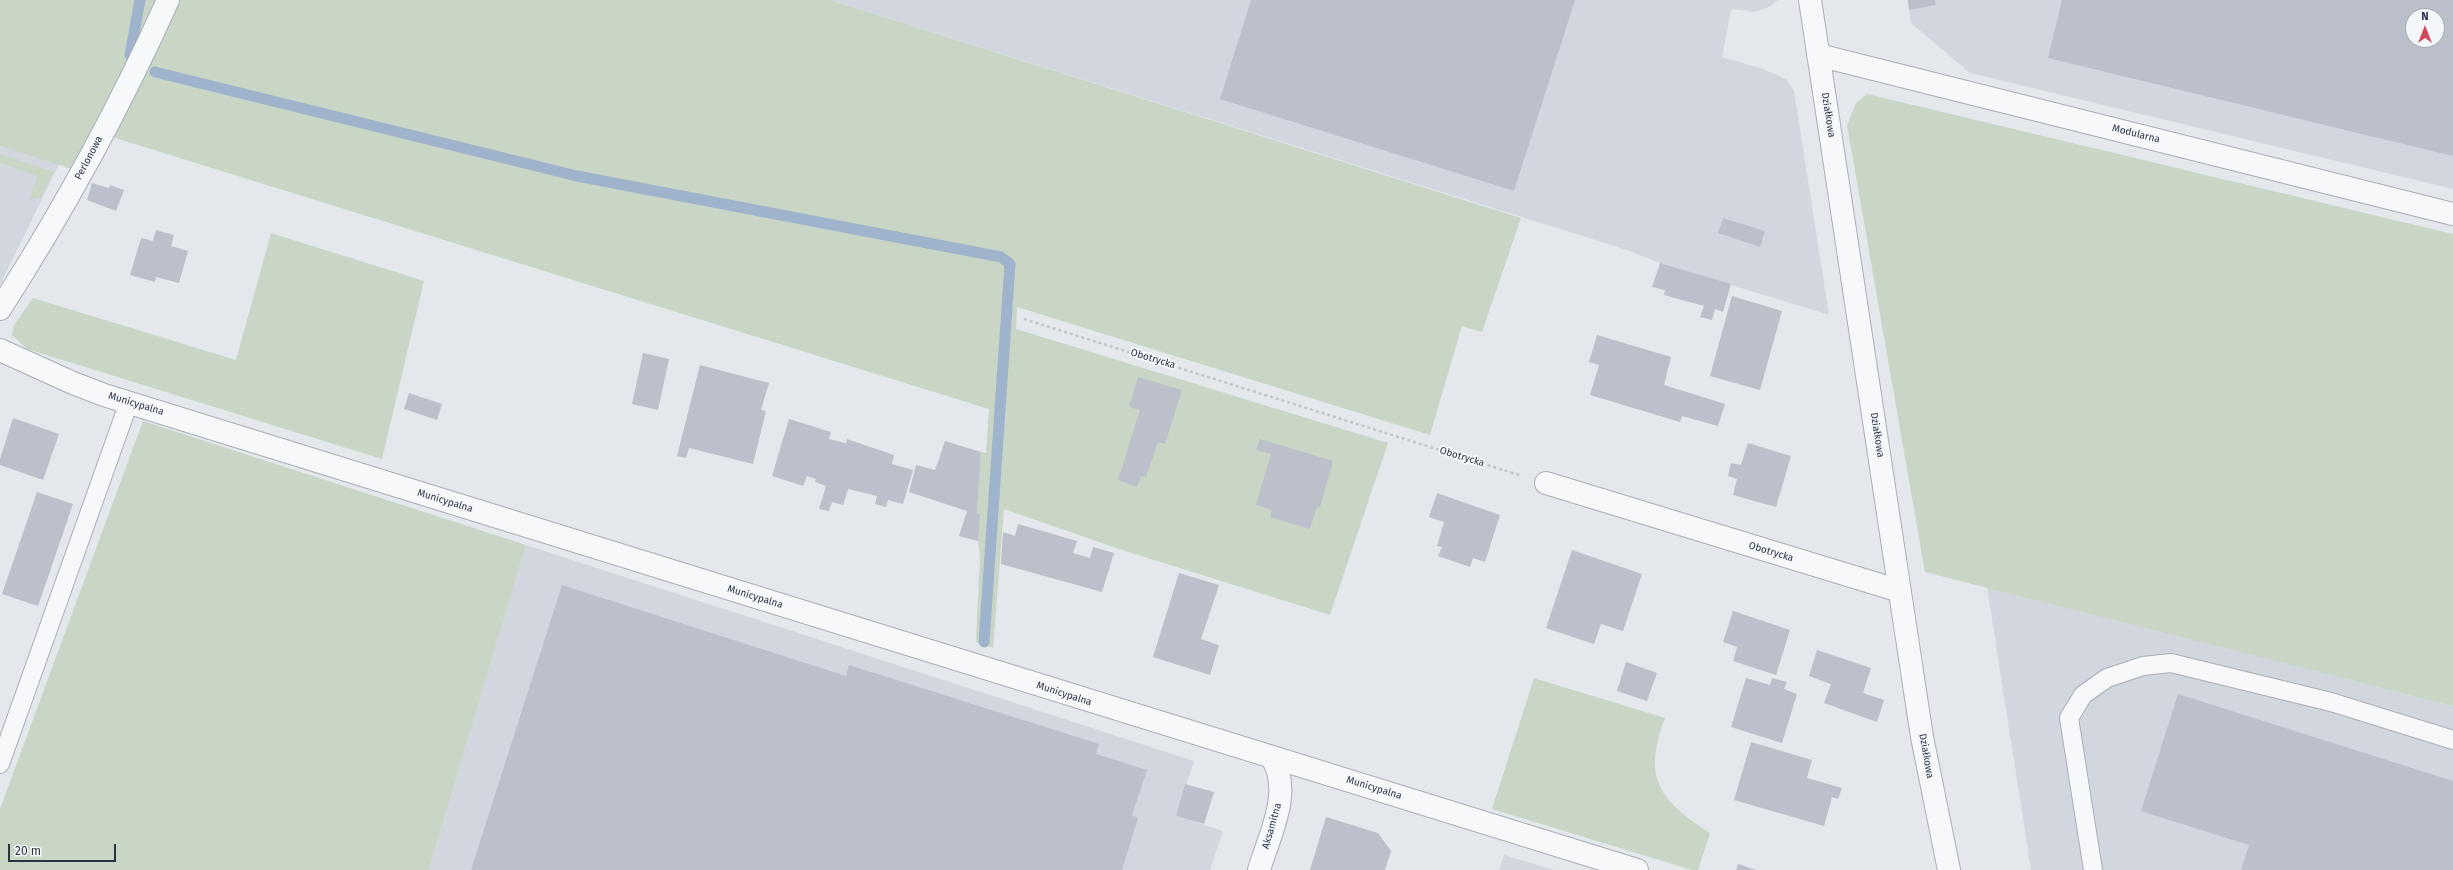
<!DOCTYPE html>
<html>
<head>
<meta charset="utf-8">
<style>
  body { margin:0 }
  #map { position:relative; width:2453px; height:870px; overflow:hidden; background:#e4e7ec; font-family:"Fira Sans",sans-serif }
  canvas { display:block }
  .north { position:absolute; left:2405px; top:8px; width:40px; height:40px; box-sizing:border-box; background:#f4f6f9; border:1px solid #a4a8b1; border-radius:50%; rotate:0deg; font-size:11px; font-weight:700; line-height:16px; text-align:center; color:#2b3445 }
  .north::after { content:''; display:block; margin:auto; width:14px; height:18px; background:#d1495b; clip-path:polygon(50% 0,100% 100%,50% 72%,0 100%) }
  .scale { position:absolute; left:8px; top:844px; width:108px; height:18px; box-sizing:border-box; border:2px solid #2b3445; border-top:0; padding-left:5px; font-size:12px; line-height:14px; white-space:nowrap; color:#2b3445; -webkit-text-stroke:3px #f4f6f9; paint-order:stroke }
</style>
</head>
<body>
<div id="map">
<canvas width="2453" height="870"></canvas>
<div class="north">N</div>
<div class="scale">20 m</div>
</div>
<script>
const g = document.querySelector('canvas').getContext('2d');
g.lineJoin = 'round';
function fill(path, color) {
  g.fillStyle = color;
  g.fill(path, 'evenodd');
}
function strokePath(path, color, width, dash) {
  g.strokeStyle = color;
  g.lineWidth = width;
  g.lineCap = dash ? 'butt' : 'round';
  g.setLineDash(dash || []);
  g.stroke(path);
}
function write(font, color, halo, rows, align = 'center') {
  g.font = font + ' "Fira Sans",sans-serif';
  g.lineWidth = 4;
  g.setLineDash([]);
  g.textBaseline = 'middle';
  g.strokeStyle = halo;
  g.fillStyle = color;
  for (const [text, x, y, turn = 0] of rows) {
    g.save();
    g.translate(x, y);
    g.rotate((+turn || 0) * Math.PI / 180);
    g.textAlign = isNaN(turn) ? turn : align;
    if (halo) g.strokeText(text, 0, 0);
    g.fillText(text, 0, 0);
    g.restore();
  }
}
fill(new Path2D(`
  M830,0H1778L1771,6L1756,12L1731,9L1722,57L1763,69L1786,79L1794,91L1829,315L1660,263L1627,250Z
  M1908,0H2453V189L1970,73L1911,23ZM2413,16H2437V40H2413Z
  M0,146L59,164L0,285Z
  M526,545L1194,761L1176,816L1223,831L1210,870H429Z
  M1987,587L2453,706V870H2031Z
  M1504,855L1554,870H1499Z`), '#d2d6de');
fill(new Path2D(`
  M0,0H156L122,73L72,169L0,146Z
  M178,0H830L1521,218L1482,332L1462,326L1430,435L1017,307L1016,329L1388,443L1330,615L1122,550L1004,509L993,648L976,642L980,555L978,541L980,515L977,514L981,452L986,453L989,409L112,137Z
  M1867,94L2453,234V706L1925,572L1847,125L1856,103Z
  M0,154L54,172L41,197L29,200L37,176L0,163Z
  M271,233L424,281L382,459L27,349L12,335L14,325L33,298L236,360Z
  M143,421L526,545L429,870H0V809Z
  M1534,678L1665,718C1642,778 1659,800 1710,833L1698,870H1692L1492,809Z`), '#c9d6c5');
strokePath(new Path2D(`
  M130,55L140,0
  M155,72L577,176L1001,257L1010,264L984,642`), '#9fb4cc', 11);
fill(new Path2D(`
  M1251,0H1575L1514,191L1220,99Z
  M1908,0H1935L1936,5L1909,10Z
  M2062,0H2453V156L2048,58ZM2413,16H2437V40H2413Z
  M92,183L109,188L110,185L124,190L116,211L87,200Z
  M1723,218L1765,231L1760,247L1718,233Z
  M156,230L174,235L171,246L188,251L179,283L156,277L155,282L130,275L141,238L153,241Z
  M1660,263L1731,284L1723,312L1715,309L1712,320L1700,317L1704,306L1664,295L1665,290L1652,287Z
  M1732,296L1782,311L1760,390L1710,376Z
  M1597,335L1671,357L1664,385L1725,404L1718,426L1682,416L1680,422L1590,395L1599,365L1589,362Z
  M643,353L669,359L658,410L632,404Z
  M700,365L769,383L761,410L766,411L753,464L689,448L686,458L677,456Z
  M1138,377L1182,390L1165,444L1158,442L1146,477L1141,476L1137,487L1118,480L1140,410L1129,407Z
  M409,393L442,404L437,420L404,409Z
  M13,418L59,434L43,480L0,465V459Z
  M789,419L831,432L829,439L846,443L847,439L894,455L892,464L913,470L903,504L888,500L886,507L875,504L877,496L848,489L843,505L832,502L829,511L819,509L826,486L815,482L816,479L807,476L803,486L772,476Z
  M1260,439L1333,461L1320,507L1317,506L1310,529L1270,517L1272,510L1256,505L1271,454L1256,450Z
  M945,441L981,452L977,514H980L978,541L959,536L967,511L909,492L916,465L935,470L936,465L946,468L937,465Z
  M1748,443L1791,456L1776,507L1733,495L1737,479L1728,476L1731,463L1741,465Z
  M37,492L73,504L38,606L2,594Z
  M1437,493L1500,515L1485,562L1473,558L1470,567L1438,556L1442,547L1437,546L1444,522L1429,517Z
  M1018,524L1077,541L1073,553L1090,558L1093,547L1114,553L1102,592L1001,564L1003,532L1015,536Z
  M1572,550L1642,574L1623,631L1601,624L1594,644L1546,628Z
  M1179,573L1219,585L1201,639L1219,645L1210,675L1153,657Z
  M562,585L846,676L849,665L1099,744L1096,754L1147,770L1132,815L1138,818L1122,870H471Z
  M1733,611L1790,630L1776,675L1733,661L1737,647L1723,642Z
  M1817,650L1871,668L1863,693L1884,700L1877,722L1824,703L1831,684L1809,676Z
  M1626,662L1657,673L1647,701L1617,691Z
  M1746,678L1770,685L1772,678L1787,682L1784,689L1797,694L1782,743L1731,727Z
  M2178,694L2453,781V870H2241L2249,845L2141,811Z
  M1751,742L1812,760L1807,778L1842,788L1838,799L1832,797L1824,826L1734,800Z
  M1185,784L1214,792L1204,824L1176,816Z
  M1326,817L1378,833L1391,851L1385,870H1310Z
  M1738,864L1756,870H1736Z`), '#bbc0ca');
const lane = new Path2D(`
  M0,764L129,402
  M2093,870L2069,718L2083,695L2107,678L2143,666L2171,663L2331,702L2453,740`);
const street = new Path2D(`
  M1810,0L1922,737L1949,870
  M1818,55L2453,214
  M0,309C63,211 120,107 168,0
  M0,350L73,383L104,395L1637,870
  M1546,483L1900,591
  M1259,870C1269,836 1293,792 1272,758`);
strokePath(lane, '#a9aeb7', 20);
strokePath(street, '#a9aeb7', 24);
strokePath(new Path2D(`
  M1024,319L1519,475`), '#c2c5cb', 2.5, [3, 3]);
strokePath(lane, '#f7f8fa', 18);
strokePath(street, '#f7f8fa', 22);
write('10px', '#2b3445', '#f4f6f9', [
  ["Działkowa",1828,115,81],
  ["Modularna",2136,134,14],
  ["Perlonowa",89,158,-62],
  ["Obotrycka",1153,359,17],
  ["Municypalna",136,404,17],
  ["Działkowa",1877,435,81],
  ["Obotrycka",1462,457,17],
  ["Municypalna",445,501,17],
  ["Obotrycka",1771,552,17],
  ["Municypalna",755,597,17],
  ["Municypalna",1064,694,18],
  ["Działkowa",1926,756,80],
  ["Municypalna",1374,788,17],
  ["Aksamitna",1272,826,-74]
]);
</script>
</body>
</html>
